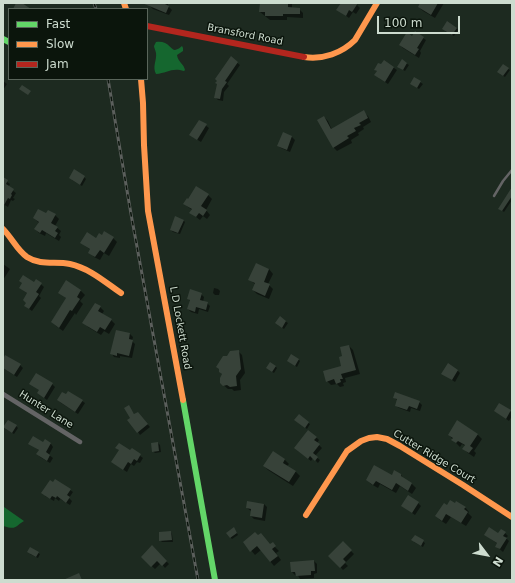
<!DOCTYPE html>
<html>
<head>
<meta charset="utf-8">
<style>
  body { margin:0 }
  #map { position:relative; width:515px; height:583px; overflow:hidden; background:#1d2a20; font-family:"DejaVu Sans",sans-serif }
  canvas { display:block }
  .frame { position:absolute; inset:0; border:4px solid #cddccf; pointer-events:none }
  .legend { position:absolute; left:8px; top:8px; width:140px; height:72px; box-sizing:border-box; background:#0b150c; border:1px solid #59655a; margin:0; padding:5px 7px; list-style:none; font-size:12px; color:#cddccf }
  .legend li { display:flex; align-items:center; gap:8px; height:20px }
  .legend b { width:20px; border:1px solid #59655a }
  .north { position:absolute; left:467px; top:535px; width:40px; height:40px; -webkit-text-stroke:3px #0b150c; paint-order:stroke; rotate:122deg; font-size:11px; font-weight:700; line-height:16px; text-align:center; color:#cddccf }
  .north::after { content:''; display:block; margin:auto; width:14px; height:18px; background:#cddccf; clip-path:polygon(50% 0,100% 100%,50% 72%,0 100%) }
  .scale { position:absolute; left:377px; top:16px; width:83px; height:18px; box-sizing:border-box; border:2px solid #cddccf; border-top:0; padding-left:5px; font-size:12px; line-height:14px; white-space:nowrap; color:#cddccf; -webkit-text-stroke:3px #0b150c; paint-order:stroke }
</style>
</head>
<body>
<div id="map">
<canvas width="515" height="583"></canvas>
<div class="frame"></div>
<ul class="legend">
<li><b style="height:5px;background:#63d668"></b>Fast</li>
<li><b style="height:5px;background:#ff974d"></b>Slow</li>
<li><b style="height:5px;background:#b3261e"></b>Jam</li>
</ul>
<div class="north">N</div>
<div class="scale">100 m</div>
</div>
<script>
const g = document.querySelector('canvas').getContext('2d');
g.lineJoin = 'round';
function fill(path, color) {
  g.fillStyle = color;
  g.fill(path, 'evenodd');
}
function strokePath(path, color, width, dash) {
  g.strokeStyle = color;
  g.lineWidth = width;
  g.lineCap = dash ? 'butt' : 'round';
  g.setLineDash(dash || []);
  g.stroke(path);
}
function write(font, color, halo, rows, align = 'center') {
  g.font = font + ' "DejaVu Sans",sans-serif';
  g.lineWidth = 3;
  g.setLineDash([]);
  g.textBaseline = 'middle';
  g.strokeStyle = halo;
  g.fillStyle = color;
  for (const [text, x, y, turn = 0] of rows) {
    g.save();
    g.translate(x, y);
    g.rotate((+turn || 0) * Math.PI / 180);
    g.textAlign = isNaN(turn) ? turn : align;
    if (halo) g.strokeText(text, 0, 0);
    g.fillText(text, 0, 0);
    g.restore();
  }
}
fill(new Path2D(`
  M156,42C168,40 171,50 175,50C178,49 180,48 182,46L183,48V51L177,55C178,62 184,64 185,70L184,71C172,67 167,73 156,74C152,66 157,61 156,53C156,52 154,47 154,46Z
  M3,506L4,507L24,521C14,527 17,530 3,526Z`), '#15672f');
fill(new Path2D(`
  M152,3H168V6L172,10L169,15L153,9L150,6Z
  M261,3H292V9H299L303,13V18L287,17V20H270L260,12Z
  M342,3H358L357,5L360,8L356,14L353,12L349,18L338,10Z
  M422,3H444L435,18L423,11L419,7Z
  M457,28L458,30L454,36L445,31Z
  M413,37L423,38L426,40L420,51L421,53L419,58L403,48L400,45Z
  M231,58L240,65L227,84L229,86L224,92L223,101L218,100L215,97L218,84Z
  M384,61L397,70L388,84L379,78L378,72L375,70L381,66Z
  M402,61L409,65L405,71L400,68Z
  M508,69L510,70L505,77L500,74Z
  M414,78L423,84L419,89L411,84Z
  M3,81L7,84L3,90Z
  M363,112L368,116L371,122L363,127L364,129L358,133L359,135L351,140L352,143L337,151L333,147L324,117L328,121L332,130Z
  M200,121L209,128L201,142L193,137Z
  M283,134L292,137L295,140L290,152L281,148L278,146Z
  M84,177L86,179L82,186L72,180Z
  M3,179L10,184L8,187L16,193L13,198L15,199L13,201L11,200L8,207L3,204Z
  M197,188L208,195L212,199L206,210L210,215L207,219L203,216L200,220L191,213L192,210L184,204L189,200Z
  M512,191V200L504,212L501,210Z
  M47,215H55L59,219L55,226L61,231L59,235L61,237L59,241L46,233L45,236L39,233L35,229L39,223L34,218Z
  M183,220L185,222L180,234L173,232L171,230Z
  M103,236L113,238L117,242L109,256L104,253L100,260L94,257L90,252L91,250L85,246L81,242Z
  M3,264L10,269L3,280Z
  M269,269L273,274L268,284L273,289L269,299L257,294L253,290L256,285L250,280Z
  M36,280L44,287L39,296L41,298L32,311L25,306L27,303L28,294L20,288L23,284H34Z
  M214,288L218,289L220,291L219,295H215L213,293Z
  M81,291L85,295L80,301L83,304L76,315L75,313L63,331L56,326L52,322L67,299L60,293Z
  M201,294L204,297L203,302L207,303L210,306L208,312L199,309L198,314L191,312L188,309L190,301L188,298Z
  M100,307L104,311L102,314L111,320L115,324L109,334L104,331L101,335L88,327L84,322Z
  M280,318L288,323L284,329L278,325Z
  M117,331L130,334L133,337L132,341L135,344L132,358L120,356V358L114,357L112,354Z
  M349,346L353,350L360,374L345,378L346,382L343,383L344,386L340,387L337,384L331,385L327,381L342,367L344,356Z
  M238,351L242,355L245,373L240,380L241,390L234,391L232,389H228L221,383L223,375L220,372V369L228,357Z
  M3,360L20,365L23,368L17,377L3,368Z
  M299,360L300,361L297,367L288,361Z
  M275,366L277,368L274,373L269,370Z
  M458,371L460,373L455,382L443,374Z
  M37,374L52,384L55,387L47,400L38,393L40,390Z
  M395,398L419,402L422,405L420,411L411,408L410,412L399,408L396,406L398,401Z
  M58,400L82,401L85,403L78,414L61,403Z
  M128,406L135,415L140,416L150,427L140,435L138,432L131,418Z
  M495,411H510L512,413V416L509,421Z
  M297,421L308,423L310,424L307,429Z
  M457,422L478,435L482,439L474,451L476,453L474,457L468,453L464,449L465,446L462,444L460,447L457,444L449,435Z
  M16,426L18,428L14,434L6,429Z
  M316,437L319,440L317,443L322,448L315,456L320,460L318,463L313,458L311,461L298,451Z
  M29,443L51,444L53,447L49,455L53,458L50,463L40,457L38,454L40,451Z
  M158,443L160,445L161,452L155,453L153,451Z
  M132,450L143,458L140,463L137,462L134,466L131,464L127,472L116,465Z
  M273,452L285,460L289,464L287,466L296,472L300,476L293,486L268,470L264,466Z
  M401,475L404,479L412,484L416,488L412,494L400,486L396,493L380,484L378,488L371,484L367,480Z
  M70,490L73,492L69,498L72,501L70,505L60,499L59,501L55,498L54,501L45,496Z
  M418,503L421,506L415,515L402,506Z
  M264,504L267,507L265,521L254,519L251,516V511L247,508Z
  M448,506L465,507L469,512L468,513L472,517L466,526L451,517L446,524L440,520L436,516Z
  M235,530L238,535L232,539L230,537Z
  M171,532L172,534L173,542H162L160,540Z
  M505,533L508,536L506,538L509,541L503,552L496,546L498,544L485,535L498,534Z
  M415,536L425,543L423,547L414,542Z
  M244,542L270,545L272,544L279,551L276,553L281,560L274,566L261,550L255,555Z
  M343,543L354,554L345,563L348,566L343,570L330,556Z
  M152,547L169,564L165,568L161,563L155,569L142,557Z
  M38,553L40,554L38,558L30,554Z
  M314,561L317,564V573L314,574V578L300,579L297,574L295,575L292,572Z`), '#0007');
fill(new Path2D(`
  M16,3H22L31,9H13Z
  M142,3H165V4L169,6L166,13Z
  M260,3H288V7L300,8V14H283V16H265V12H259Z
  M341,3H358L352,12L349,10L346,16L336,10Z
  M420,3H438L431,15L418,7Z
  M447,21L457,28L452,35L442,29Z
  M415,31L424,37L417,48L419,49L415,55L399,45L407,32L412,36Z
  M231,56L238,62L225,81L227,82L222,89L220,99L214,98L217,84L215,83L217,81L215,79Z
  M402,59L407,63L403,70L397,67Z
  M384,60L394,67L385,82L374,75L377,71L374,70L378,63L381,64Z
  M503,64L509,68L503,76L497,72Z
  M414,77L421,81L417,88L410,84Z
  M22,85L31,91L28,95L19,89Z
  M364,110L368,118L359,123L361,125L354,128L356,131L347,136L349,138L333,148L317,120L324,116L331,129Z
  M199,120L207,124L197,140L189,135Z
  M283,132L292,136L287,150L277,146Z
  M74,169L85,176L80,185L69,178Z
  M3,177L8,180L6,184L14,189L11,194L12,195L10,199L8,198L3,207Z
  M196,186L209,194L201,206L207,210L203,216L199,213L196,217L189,213L192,209L183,204L187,198L188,199Z
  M512,187V196L502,211L498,209Z
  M38,209L46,213L48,210L56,214L51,223L58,227L55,231L58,233L55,238L42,230L40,233L34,229L39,222L33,218Z
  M175,216L184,220L178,233L170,230Z
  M104,231L114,237L104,253L100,250L95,257L88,253L90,249L80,243L87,232L96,238L99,233L102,235Z
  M256,263L269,269L264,282L270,284L265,296L252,290L255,283L248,280Z
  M23,275L34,282L36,279L42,283L36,292L39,294L29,309L24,306L26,303L23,300L27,293L19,288L22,283L19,281Z
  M66,280L81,290L77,297L80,299L72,311L70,310L59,328L51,322L66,298L58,293Z
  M190,289L202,293L200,300L208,302L206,310L196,307L195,312L187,309L190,300L187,299Z
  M95,303L101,306L98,311L112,319L105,330L100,327L97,332L82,323Z
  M280,316L286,321L282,328L275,323Z
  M116,330L130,333L129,339L133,340L129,356L117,353V356L110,354Z
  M349,345L356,370L341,374L343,379H340L341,382L336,384L334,379L326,382L323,371L341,366L339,357L342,356L340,347Z
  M239,350L241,369L236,376L237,386L230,387L227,385L223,386L220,383V378L222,374L219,372V369L216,367L223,356H227L230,351Z
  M291,354L299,359L295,366L287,361Z
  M5,355L21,364L14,375L3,368V359Z
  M270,362L276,366L272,372L266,368Z
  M448,363L458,370L452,380L441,374Z
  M36,373L53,383L44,398L37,393L39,390L29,384Z
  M68,391L83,400L75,412L57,400L62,392L66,394Z
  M395,392L420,401L417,409L409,406L407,410L395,406L397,399L393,398Z
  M499,403L511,410L506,419L494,411Z
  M129,405L134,414L138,412L148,424L137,433L127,420L130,418L124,408Z
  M299,414L309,422L305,428L294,420Z
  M8,420L17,425L12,433L3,427Z
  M457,420L478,434L470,446L473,448L469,453L462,449L465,445L458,441L456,443L451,440L453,438L448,435Z
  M308,430L317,437L314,440L320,444L313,453L318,457L315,461L310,456L308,459L294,448Z
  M33,436L43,442L45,439L51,443L46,452L50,455L47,461L36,454L39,450L28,444Z
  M158,442L159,451L152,452L151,443Z
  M119,443L130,450L132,448L141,454L137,461L134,459L131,464L128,462L123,470L111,462L119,450L115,448Z
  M273,451L285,459L283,463L296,471L289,482L263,466Z
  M374,465L392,475L394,470L401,474V476L412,483L408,491L396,483L392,490L376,481L373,485L366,480Z
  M55,479L71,489L67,495L70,497L66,503L57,496L56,498L52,496L50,499L41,493L50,480L53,482Z
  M408,495L419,502L412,513L401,506Z
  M450,500L455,503L456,501L466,507L464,509L468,512L461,523L446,514L442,521L435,516L444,503L447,505Z
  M247,501L264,504L262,518L250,516L251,509L246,508Z
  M234,527L237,533L230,538L226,533Z
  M489,527L498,533L501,529L506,532L503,536L507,538L500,549L495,547L497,543L484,535Z
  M171,531L172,540L159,541V532Z
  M255,532L258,535L261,533L270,544L273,542L276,546L272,549L278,556L270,562L257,546L250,552L243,542Z
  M415,535L424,540L421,546L411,540Z
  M343,541L352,550L343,559L346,562L340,568L328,556Z
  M152,545L167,561L162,566L157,561L151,567L141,557Z
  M30,547L39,552L36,557L27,552Z
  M314,560L315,571H311V575L296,576L295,572H291L290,562Z
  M79,573L82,580H63Z`), '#374239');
strokePath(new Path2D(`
  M494,196L503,181L512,170`), '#646465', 2.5);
strokePath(new Path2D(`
  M3,394L80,442`), '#646465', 4.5);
strokePath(new Path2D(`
  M3,39L9,42
  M183,400L215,580`), '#63d668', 6);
strokePath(new Path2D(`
  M124,3L126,9
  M304,57C323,60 342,53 355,40L377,3
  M141,79L143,103L144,145L148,211L183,400
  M3,229C12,238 17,250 27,257C41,266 55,261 70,264C89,268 105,282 121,293
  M306,515L347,451L361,441L369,438L377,437L387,439L400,446L463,485L512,517`), '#ff974d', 6);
strokePath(new Path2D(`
  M147,26L304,57`), '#b3261e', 6);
const rail = new Path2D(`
  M94,3L96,9
  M108,79L131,214L198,580`);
strokePath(rail, '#5b5f5c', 3);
strokePath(rail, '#0b150c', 1.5, [4.5]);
write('10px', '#cddccf', '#0b150c', [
  ["Bransford Road",245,35,11],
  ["L D Lockett Road",180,328,80],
  ["Hunter Lane",46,410,32],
  ["Cutter Ridge Court",434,457,31]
]);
</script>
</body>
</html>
